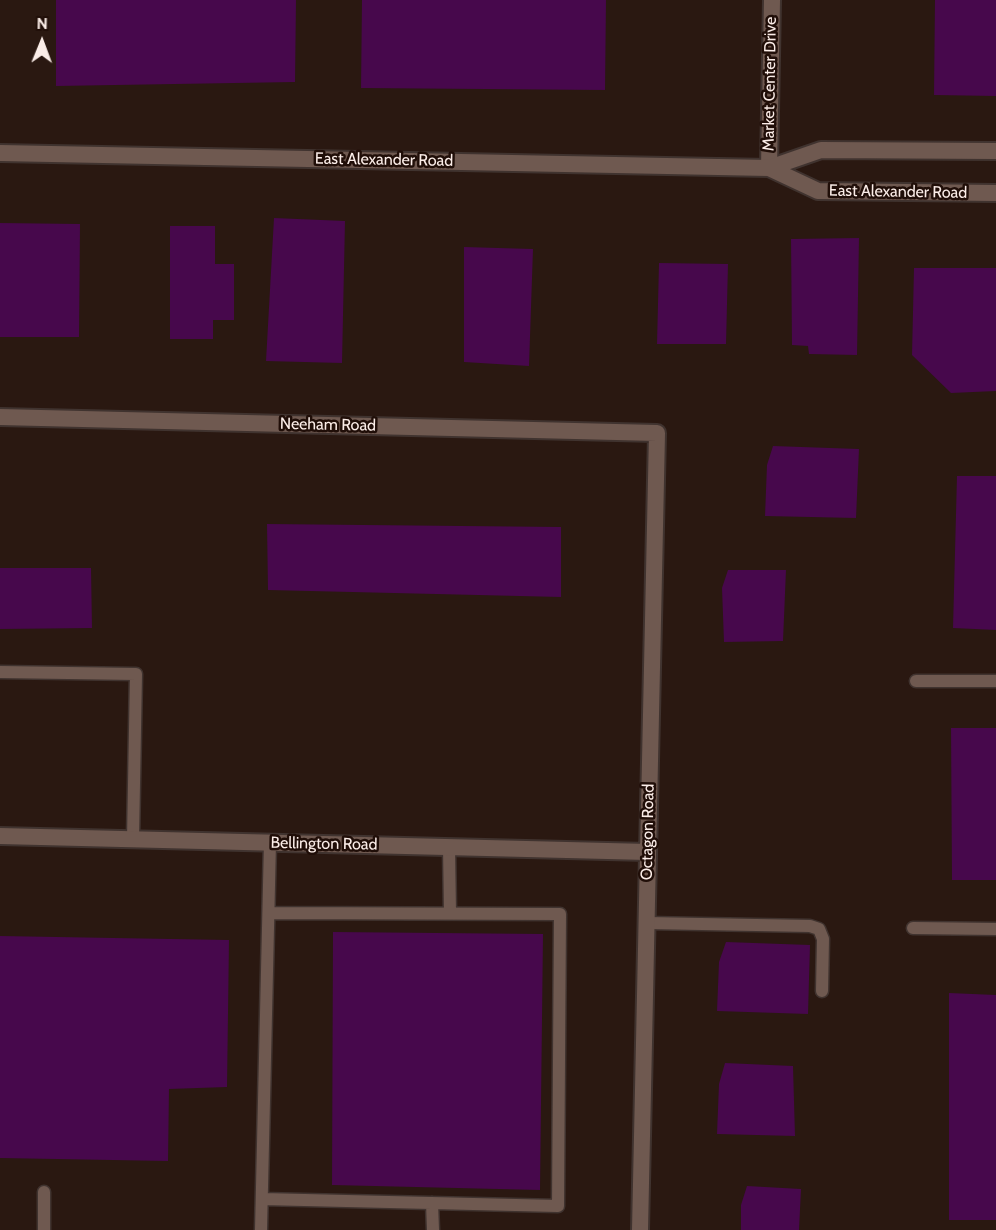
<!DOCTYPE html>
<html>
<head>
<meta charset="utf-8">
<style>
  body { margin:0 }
  #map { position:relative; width:996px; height:1230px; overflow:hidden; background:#2a1811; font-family:Cabin,sans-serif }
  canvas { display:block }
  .north { position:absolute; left:12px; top:12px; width:60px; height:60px; -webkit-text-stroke:4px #200e08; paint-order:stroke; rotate:1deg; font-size:16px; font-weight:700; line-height:24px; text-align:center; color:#fbede8 }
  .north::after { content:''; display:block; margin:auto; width:21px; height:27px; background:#fbede8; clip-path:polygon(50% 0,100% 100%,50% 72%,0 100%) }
</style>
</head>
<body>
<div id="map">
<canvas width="996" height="1230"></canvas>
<div class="north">N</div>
</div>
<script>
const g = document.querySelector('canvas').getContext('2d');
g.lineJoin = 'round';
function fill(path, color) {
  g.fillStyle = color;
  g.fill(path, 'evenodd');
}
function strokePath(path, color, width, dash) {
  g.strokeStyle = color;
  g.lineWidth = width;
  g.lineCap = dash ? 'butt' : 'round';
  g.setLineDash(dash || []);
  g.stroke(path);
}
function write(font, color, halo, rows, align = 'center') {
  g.font = font + ' Cabin,sans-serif';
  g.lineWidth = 5;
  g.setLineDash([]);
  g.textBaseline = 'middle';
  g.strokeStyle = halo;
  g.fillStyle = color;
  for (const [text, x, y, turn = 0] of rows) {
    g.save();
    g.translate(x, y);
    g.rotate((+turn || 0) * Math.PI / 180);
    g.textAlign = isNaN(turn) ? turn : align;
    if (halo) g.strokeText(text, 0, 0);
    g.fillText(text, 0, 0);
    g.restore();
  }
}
fill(new Path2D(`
  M56,0H296L295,82L56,86Z
  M362,0H606L605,90L361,88Z
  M935,0H996V96L934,95Z
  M274,218L345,221L342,363L266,361Z
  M0,223L80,224L79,337H0Z
  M170,226H215V264H234V320H213V339H170Z
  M859,238L857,355L809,354L808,346L792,345L791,239Z
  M464,247L533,249L529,366L464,362Z
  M659,263L728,264L726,344H657Z
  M914,268H996V391L951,393L912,355Z
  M773,446L859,449L856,518L765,516L767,465Z
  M957,476H996V630L953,628Z
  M267,524L561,527V597L268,590Z
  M0,568H91L92,628L0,629Z
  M728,570H786L783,641L724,642L722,588Z
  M951,728H996V880H952Z
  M333,932L543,934L540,1190L332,1185Z
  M0,936L229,940L227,1087L169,1089L168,1161L0,1158Z
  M726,942L810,945L808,1014L717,1011L719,962Z
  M949,993L996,995V1220H949Z
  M725,1063L793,1066L795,1136L717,1134L719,1084Z
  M747,1186L801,1189L799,1230H741V1205Z`), '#47084c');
const service = new Path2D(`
  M0,672L136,674L133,839
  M916,681H996
  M449,847L450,913
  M647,923L810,926L819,929L823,939L822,991
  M913,928L996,929
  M262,1199L558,1206L560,914L269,913
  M432,1203L433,1230
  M44,1230V1192
  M261,1230L270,842`);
const minor = new Path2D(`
  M769,168L772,0
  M0,417L657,433L640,1230
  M0,836L648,852`);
const tertiary = new Path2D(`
  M0,153L769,168L821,150L996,151
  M769,168L818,191L996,193`);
strokePath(service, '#40332f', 15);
strokePath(minor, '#40332f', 20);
strokePath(tertiary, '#40332f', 20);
strokePath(service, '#6f5950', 12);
strokePath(minor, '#6f5950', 16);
strokePath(tertiary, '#6f5950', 16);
write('16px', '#fbede8', '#200e08', [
  ["Market Center Drive",770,84,-89],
  ["East Alexander Road",384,160,1],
  ["East Alexander Road",898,192,1],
  ["Neeham Road",328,425,1],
  ["Octagon Road",648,832,-89],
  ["Bellington Road",324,844,1]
]);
</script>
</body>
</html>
